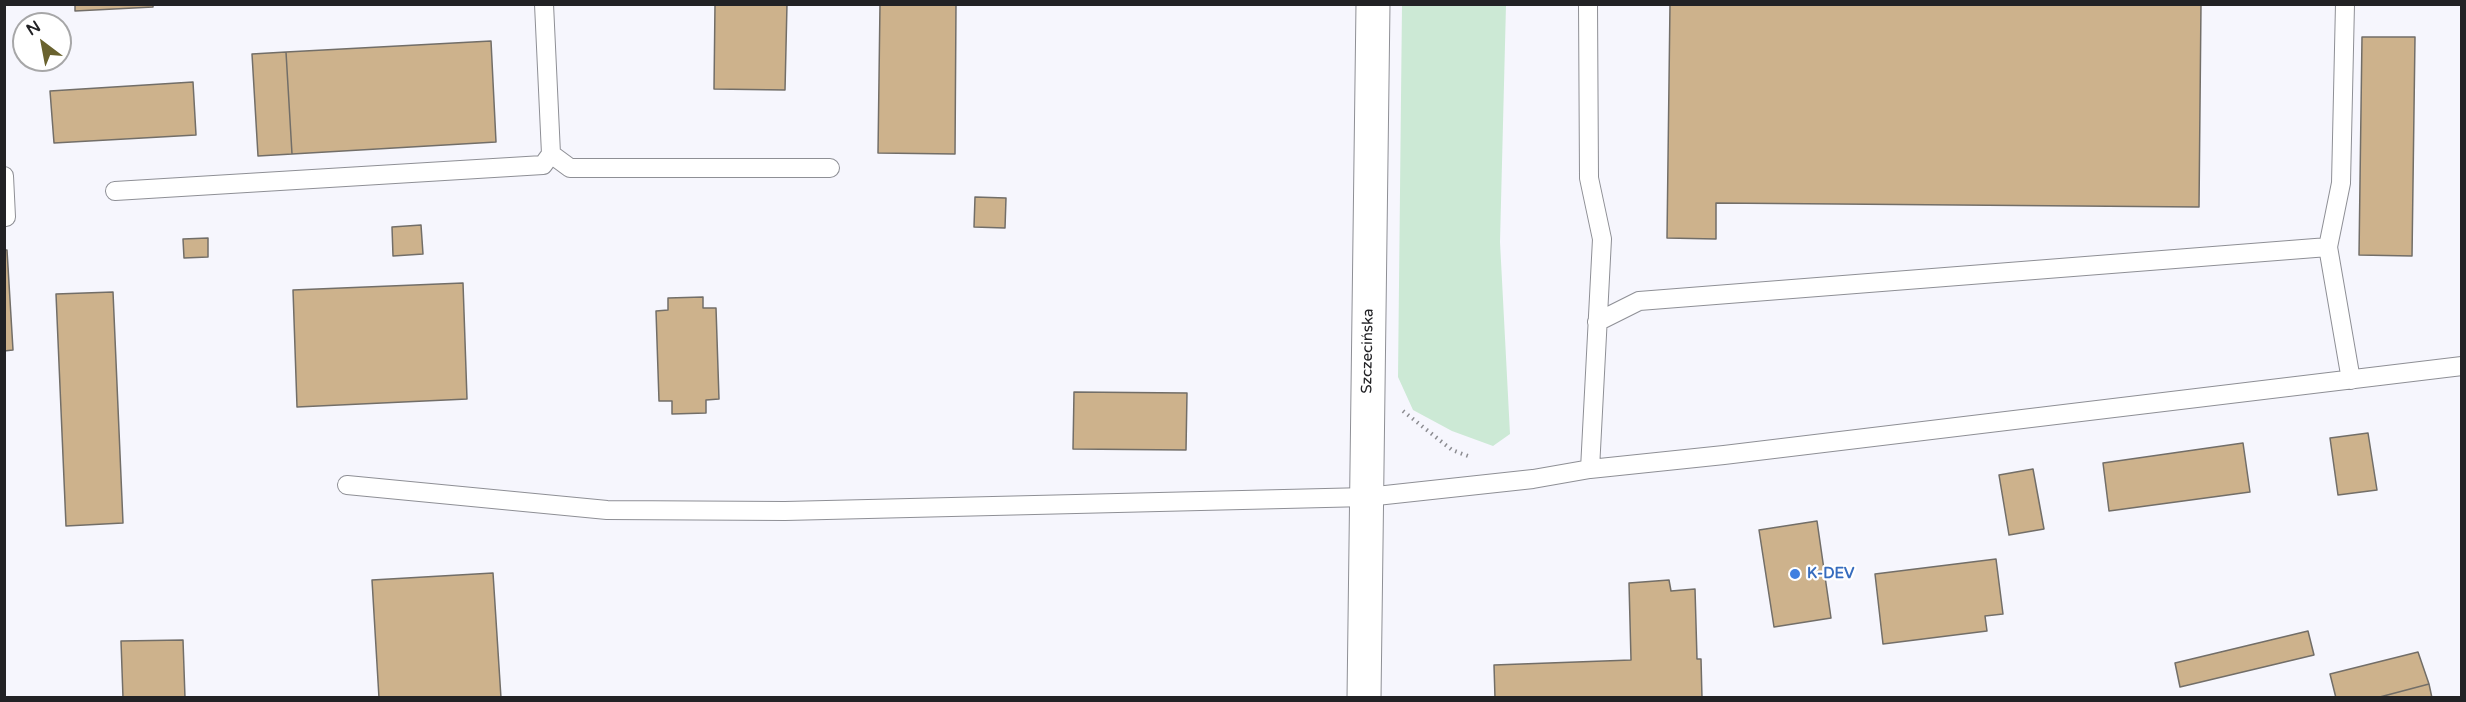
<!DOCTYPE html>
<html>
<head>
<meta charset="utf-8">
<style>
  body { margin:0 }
  #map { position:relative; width:2466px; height:702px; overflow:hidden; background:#f6f6fd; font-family:"Varela Round",sans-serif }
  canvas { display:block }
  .frame { position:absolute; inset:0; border:6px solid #222225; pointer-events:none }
  .north { position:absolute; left:12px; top:12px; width:60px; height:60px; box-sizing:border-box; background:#fff; border:2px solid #a7a7a8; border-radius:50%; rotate:328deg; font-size:16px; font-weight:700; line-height:24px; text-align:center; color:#222225 }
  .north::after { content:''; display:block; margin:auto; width:21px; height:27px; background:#69622e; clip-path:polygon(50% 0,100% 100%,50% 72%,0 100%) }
</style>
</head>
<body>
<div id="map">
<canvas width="2466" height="702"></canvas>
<div class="frame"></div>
<div class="north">N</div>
</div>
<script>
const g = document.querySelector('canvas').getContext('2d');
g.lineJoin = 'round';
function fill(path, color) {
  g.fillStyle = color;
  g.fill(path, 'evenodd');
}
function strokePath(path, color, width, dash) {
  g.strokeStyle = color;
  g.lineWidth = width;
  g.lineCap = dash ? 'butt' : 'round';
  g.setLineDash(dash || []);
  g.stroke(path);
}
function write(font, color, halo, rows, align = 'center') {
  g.font = font + ' "Varela Round",sans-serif';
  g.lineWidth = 4.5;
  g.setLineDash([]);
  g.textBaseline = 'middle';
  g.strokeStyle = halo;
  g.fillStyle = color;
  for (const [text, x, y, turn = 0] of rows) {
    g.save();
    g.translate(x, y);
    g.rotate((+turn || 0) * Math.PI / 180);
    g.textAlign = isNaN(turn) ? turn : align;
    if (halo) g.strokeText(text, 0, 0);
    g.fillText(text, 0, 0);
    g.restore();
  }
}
fill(new Path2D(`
  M1402,5H1506L1500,242L1510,434L1493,446L1452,431L1413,410L1398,377Z`), '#cce9d5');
const building = new Path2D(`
  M75,4H153V7L75,11Z
  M715,4H787L785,90L714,89Z
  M880,4H956L955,154L878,153Z
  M1670,4H2201L2199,207L1716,203V239L1667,238Z
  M2362,37H2415L2412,256L2359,255Z
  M491,41L496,142L292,154L286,52Z
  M286,52L292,154L258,156L252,54Z
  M193,82L196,135L54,143L50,91Z
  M975,197L1006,198L1005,228L974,227Z
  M421,225L423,254L393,256L392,227Z
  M208,238V257L184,258L183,239Z
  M4,250H7L13,350L4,351Z
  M463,283L467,399L297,407L293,290Z
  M113,292L123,523L66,526L56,294Z
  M703,297V308H716L719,399L706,400V413L672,414V401H659L656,311L668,310V298Z
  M1074,392L1187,393L1186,450L1073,449Z
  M2368,433L2377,490L2338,495L2330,438Z
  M2243,443L2250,492L2109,511L2103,463Z
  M2033,469L2044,529L2009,535L1999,475Z
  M1817,521L1831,618L1774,627L1759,530Z
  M1996,559L2003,614L1985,616L1987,631L1883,644L1875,574Z
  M493,573L501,698H379L372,580Z
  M1669,580L1671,591L1695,589L1697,659H1701L1702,698H1495L1494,665L1631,660L1629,583Z
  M2308,631L2314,655L2180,687L2175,663Z
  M183,640L185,698H123L121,641Z
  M2418,652L2429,684L2376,698H2336L2330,674Z
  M2429,684L2432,698H2376Z`);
fill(building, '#cdb28c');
strokePath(building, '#726e68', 1.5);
const service = new Path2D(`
  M1588,4L1589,178L1602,239L1590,469
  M2345,4L2341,183L2328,247L2351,380
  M551,154L570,168H830
  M4,176L6,217
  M115,191L543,165L551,154L544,4
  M1597,322L1639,301L2328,247
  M347,485L607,510L785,511L1367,497L1533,479L1590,469L1724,455L2462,366`);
const secondary = new Path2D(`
  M1364,698L1373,4`);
strokePath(service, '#8e8f95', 20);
strokePath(secondary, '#8e8f95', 35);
strokePath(new Path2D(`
  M1403,411L1452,450L1468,456`), '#8c8c91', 4, [1.5, 4.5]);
strokePath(service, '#fff', 18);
strokePath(secondary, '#fff', 33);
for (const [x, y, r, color] of [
  [1795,574,6,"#3f7fe0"]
]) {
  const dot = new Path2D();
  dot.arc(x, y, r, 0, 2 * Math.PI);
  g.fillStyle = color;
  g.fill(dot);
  strokePath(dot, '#fff', 2);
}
write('15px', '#222225', '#fff', [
  ["Szczecińska",1368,351,-89]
]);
write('bold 15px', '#366cbe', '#fff', [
  ["K-DEV",1807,574]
], 'left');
</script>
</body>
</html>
